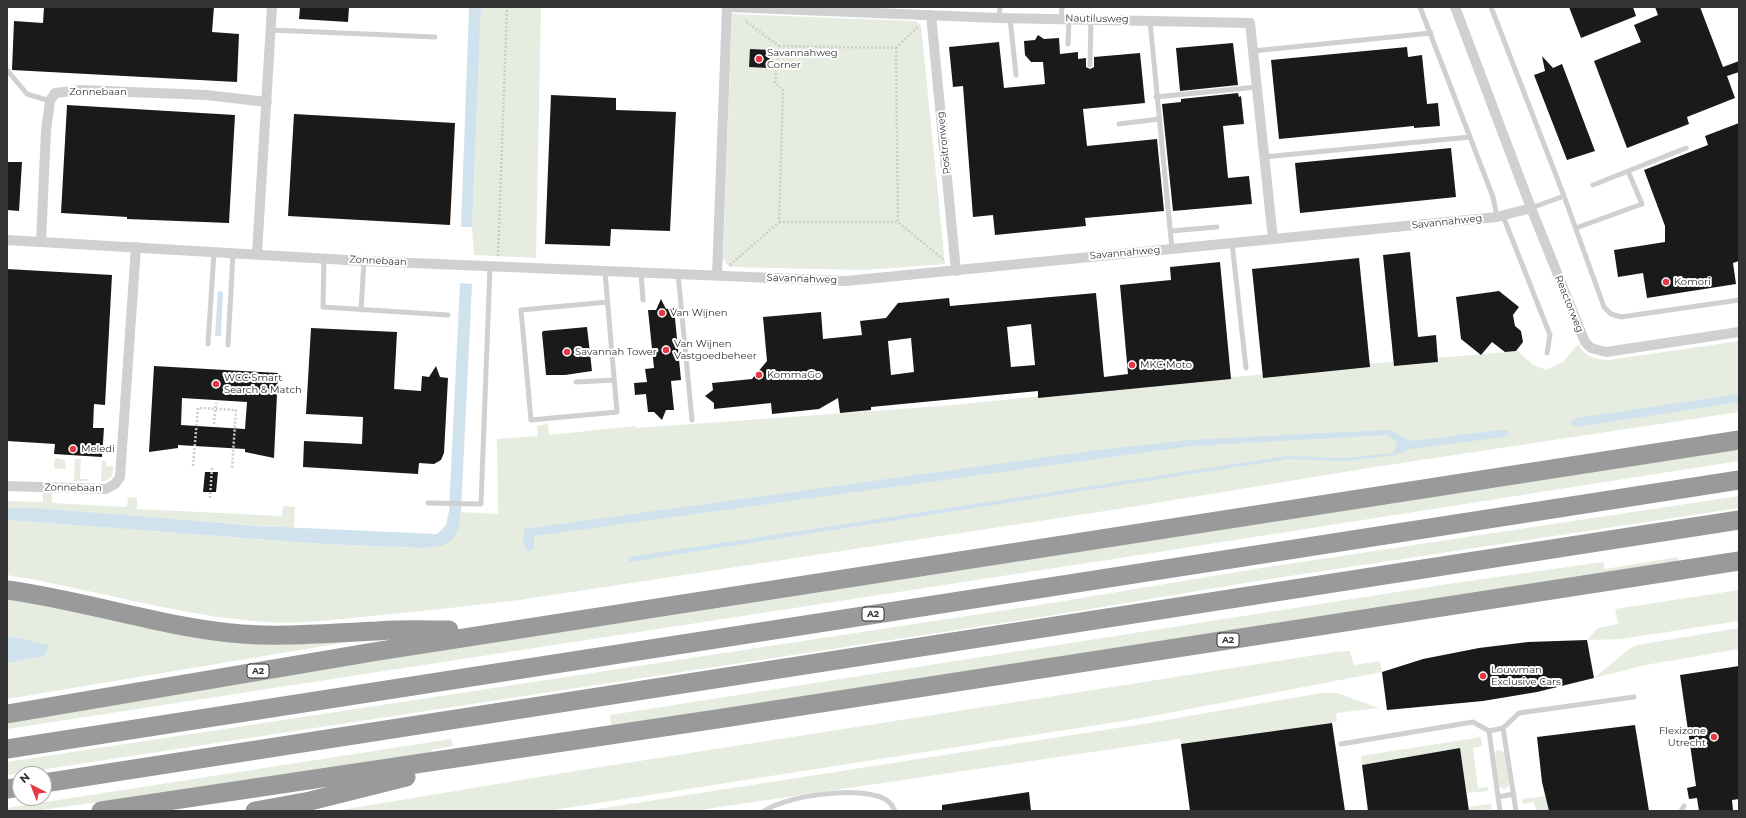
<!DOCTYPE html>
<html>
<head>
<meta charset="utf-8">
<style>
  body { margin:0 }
  #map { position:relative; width:1746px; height:818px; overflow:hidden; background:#fff; font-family:Montserrat,sans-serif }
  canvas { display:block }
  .frame { position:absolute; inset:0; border:8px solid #333; pointer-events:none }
  .north { position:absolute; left:12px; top:766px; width:40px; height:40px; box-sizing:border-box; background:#fff; border:1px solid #adadad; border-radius:50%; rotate:318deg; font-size:11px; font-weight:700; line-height:16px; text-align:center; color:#333 }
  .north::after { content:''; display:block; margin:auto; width:14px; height:18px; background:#e63946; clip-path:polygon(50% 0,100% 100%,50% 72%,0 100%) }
</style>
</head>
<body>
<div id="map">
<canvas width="1746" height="818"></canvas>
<div class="frame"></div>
<div class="north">N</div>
</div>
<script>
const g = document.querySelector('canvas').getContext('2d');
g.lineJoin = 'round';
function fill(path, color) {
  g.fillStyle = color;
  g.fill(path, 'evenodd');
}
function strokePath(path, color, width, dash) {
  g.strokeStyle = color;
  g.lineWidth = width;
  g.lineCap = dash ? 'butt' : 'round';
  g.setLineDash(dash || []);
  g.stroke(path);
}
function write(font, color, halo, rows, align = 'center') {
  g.font = font + ' Montserrat,sans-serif';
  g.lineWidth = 4;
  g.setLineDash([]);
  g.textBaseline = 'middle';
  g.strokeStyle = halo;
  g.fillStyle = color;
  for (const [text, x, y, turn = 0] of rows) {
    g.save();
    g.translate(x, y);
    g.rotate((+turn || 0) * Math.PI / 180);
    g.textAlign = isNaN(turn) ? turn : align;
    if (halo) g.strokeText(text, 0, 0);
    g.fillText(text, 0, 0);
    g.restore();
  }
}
fill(new Path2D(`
  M481,7H541L536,258L474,255L472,227Z
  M732,14L915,21L921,25L945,264L863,270L729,267L723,258Z
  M1739,341V412L1375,467L1125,508L519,600C467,606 415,612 362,617C331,620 298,624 266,622C178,616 94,589 7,575V520L324,544L420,548L459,529L461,512L498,514L497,439L538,436L537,426L548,424L549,435L636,426L637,428L942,406L1366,364L1518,351L1532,364L1546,370L1564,361L1578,344C1586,357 1595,360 1609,360Z
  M1739,448V461L1146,554L7,729V723L397,655L649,619Z
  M55,458L65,460L66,469L54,468Z
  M75,459H81L80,479H88V481H74Z
  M102,461H106V466L114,467L112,476L106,481H101Z
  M43,492L52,493V503L127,507L128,497L137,498V509L282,516L283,506L295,507L294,528L7,508V501L43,502Z
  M1739,496V508L1257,581L1048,616L7,775V762L1046,604L1255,569Z
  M1678,557L1679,562L611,726L610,715L1448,584L1603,562L1605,569Z
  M1739,590V621L1621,639L1587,640L1598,628L1618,624L1615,609Z
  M7,597L360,640L7,699Z
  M1739,628V649L1645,665L1594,678L1629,649L1637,645Z
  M1350,651L1354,665L1380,661L1382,672L1142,718L547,811H335L588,769L1335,652Z
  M1322,693H1337L1379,708L1336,713L1337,721L1332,723L1181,744L1180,739L693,811H585L1143,724Z
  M1481,737L1482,746L1473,748L1478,788L1488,787V791L1467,793L1460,748L1362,765L1361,756Z
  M451,739L453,746L431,750L432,755L34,811H7V808Z
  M1499,750L1505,753L1509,786L1505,789L1499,787L1495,755L1496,751Z
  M1545,796L1549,811H1536L1534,802L1523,804L1522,799Z
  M1491,804L1492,809L1469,811V807Z`), '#e6ecdf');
fill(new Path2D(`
  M469,7H481L472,227H461Z
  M460,283L472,284L461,512L459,529L452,540L442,546L420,548L324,544L7,520V508H34L259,526L437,534L446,525L449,511Z
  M218,291L223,292L221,336H215Z
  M1739,394V402L1577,427L1571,425L1570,422L1577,418Z
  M1387,430C1398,431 1404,441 1414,441L1499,430H1508L1509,434L1503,437L1410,449L1394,455L1346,461L1287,459L629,562L628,558L636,556L1287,456L1346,458L1393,453L1398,442L1386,435L1192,446L534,536V549L527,551L523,541L524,529L1091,451L1189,440Z
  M7,637H13L49,645L44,656L7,663Z`), '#cfe2ee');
fill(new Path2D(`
  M44,7H214L212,32L239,34L237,82L12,70L14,21L43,23Z
  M300,7H349L348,22L299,19Z
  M1569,7H1633L1636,16L1581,38Z
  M1655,7H1700L1723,67L1739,61V72L1727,76L1735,98L1687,117L1689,124L1627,148L1594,61L1641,42L1634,25L1658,15Z
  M1038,35L1044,39L1059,38L1060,54L1078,52V59L1086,58V67L1090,69L1094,67V57L1140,53L1145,103L1083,109L1087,146L1157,139L1164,211L1085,218L1086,226L995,235L993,215L973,217L963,86L953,87L949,47L999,42L1004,88L1045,84L1043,62H1031L1025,55L1024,41L1035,40Z
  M1233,43L1238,85L1180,91L1176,48Z
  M1407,47L1408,57L1422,55L1427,104L1438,103L1440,126L1414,128V126L1279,139L1271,60Z
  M750,49L770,50L769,68L749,67Z
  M1542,56L1553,68L1562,64L1595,151L1567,160L1534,75L1545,71Z
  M1238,93L1239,97L1241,96L1244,124L1223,126L1228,178L1249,176L1252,204L1173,211L1162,104L1181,102V99Z
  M551,95L616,98V110L676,112L670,231L611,229L610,246L545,244Z
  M67,105L235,115L229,223L127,219V217L61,213Z
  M294,114L455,123L450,225L288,216Z
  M1739,123V261L1733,263L1736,284L1647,298L1643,273L1618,277L1614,250L1665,242V226L1644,170L1708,145L1705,136Z
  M1451,148L1456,197L1300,213L1295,163Z
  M7,162H22L19,211L7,210Z
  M1410,252L1418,337L1436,335L1438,362L1394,366L1383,255Z
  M1359,258L1370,367L1263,378L1252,269Z
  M1220,262L1231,379L1038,398V391L871,407V410L840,413L838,398L819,409L772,414L771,403L714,409V403L705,396L713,390L712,383L752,379L767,361L763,317L821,312L823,339L862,335L860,321L886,318L898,303L949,298L950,306L1096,293L1104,377L1128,374L1120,285L1171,280L1170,267ZM1031,324L1035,365L1011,367L1007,327ZM911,338L914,372L891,375L888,341Z
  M7,269L112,275L105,405L94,404L93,428H104L102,457L54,454L55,444L7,441Z
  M1499,291L1519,307L1513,315L1515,326L1521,331L1523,342L1516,351L1505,352L1492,342L1481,355L1461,339L1456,297Z
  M661,299L666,309L674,308L681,380L671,381L674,410H666L662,420L654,412H648L646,394L635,395L634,383L647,382L645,369L654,368L648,310H656Z
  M587,327L592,371L565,375H546L542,333L543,331Z
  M311,328L397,332L394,389L421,391L422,376L429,377L436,366L440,377L448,378L444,453L441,460L434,464L419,463L418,474L303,467L304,441L362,444L363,417L306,414Z
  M154,366L278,373L274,458L245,452V449L178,445V448L149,452ZM182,398L247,402L245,429L181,425Z
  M205,472H218L216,492H203Z
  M1587,640L1594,678L1537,692L1483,701L1387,710L1382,672L1423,659L1479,648L1528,642Z
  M1739,666V799L1732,800L1733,810L1699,811L1697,798L1689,799L1687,788L1696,786L1680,675Z
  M1332,723L1345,811H1190L1181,744Z
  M1635,725L1649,811H1549L1542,782L1537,737Z
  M1460,748L1469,811H1368L1362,765Z
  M1029,792L1031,811H942V805Z`), '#1a1a1a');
strokePath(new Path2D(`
  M779,46L896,48L898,222L945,261
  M896,48L919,26
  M779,222H898
  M498,256L507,7
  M730,265L779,222L783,90L775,83L779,46L744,20
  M214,424L216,403
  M193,466L198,408L236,410L232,468
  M210,498L212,467`), '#cdcdcd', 2.5, [2, 2]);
strokePath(new Path2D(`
  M1420,7L1493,197L1497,217
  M1491,7L1564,196L1604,307L1611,314L1621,317L1739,300
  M999,18L1000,7
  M1010,18L1016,75
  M1061,19L1062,7
  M1150,21L1172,249
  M271,30L435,37
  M1068,44L1069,19
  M1253,51L1431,33
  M1090,65L1091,19
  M7,70L27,94L50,101
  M1156,97L1257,87
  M1119,124L1159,119
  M1264,157L1470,137
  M1593,185L1686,148
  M1531,208L1564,196
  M1503,216L1550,335L1547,353
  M1576,228L1642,204L1628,171
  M1171,231L1217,227
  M1232,243L1246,368
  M324,258L323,307L448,315
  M605,272C609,318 613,365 617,412L531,420L521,310L608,302
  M641,273L643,300
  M678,274L692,420
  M361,310L364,261
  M208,344L214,252
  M228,345L233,253
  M576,382L614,380
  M428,503L481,504L490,266
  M1503,728L1516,811
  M1489,731L1500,811
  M1341,744L1473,722L1489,731L1503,728L1519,713L1634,697
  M1498,797L1514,794
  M764,811C788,795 858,786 885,799C889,801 893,807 895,811
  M1681,811L1684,806`), '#d0d0d0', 5);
strokePath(new Path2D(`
  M727,7L999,18L1250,23L1273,239
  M1455,7L1531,208L1585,342L1591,348L1606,352L1739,332
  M931,15L956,271
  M7,240L364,261L846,281L1497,217L1531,208
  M41,242L46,130L50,101L55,93L81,90L206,95L267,102
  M257,253L272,7
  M717,276L727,7
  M7,486L106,489L115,484L120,477L136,247`), '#d0d0d0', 10);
strokePath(new Path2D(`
  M7,590C82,600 155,625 231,633C279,638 327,633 376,631C400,629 425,630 449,630
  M7,714L379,651L1739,440
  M7,749L1739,480
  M44,783L1739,520
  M7,789L20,787
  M101,811L717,719L1739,561
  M255,811L310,801L406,777`), '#9a9a9a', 19);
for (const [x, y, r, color] of [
  [759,59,4,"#e63946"],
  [1666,282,4,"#e63946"],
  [662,313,4,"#e63946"],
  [666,350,4,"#e63946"],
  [567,352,4,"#e63946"],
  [1132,365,4,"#e63946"],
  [759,375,4,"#e63946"],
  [216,384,4,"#e63946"],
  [73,449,4,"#e63946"],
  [1483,676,4,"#e63946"],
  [1714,737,4,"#e63946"]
]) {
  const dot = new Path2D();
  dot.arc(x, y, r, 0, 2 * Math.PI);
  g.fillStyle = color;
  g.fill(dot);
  strokePath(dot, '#fff', 1.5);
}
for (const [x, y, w] of [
  [873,614,22],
  [1228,640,22],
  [258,671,22]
]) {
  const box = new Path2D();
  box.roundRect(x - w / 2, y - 7, w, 14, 3);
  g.fillStyle = '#fff';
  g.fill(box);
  strokePath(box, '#333', 1);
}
write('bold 9px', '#333', null, [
  ["A2",873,614],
  ["A2",1228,640],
  ["A2",258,671]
]);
write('10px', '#333', '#fff', [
  ["Nautilusweg",1097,19,1],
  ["Zonnebaan",98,92],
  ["Positronweg",944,143,-96],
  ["Savannahweg",1447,222,-6],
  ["Savannahweg",1125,253,-5],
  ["Zonnebaan",378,261,3],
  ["Savannahweg",802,279,2],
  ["Reactorweg",1569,304,68],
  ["Zonnebaan",73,488,1]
]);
write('10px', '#333', '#fff', [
  ["Savannahweg",767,53],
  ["Corner",767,65],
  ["Komori",1674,282],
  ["Van Wijnen",670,313],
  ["Van Wijnen",674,344],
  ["Vastgoedbeheer",674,356],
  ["Savannah Tower",575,352],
  ["MKC Moto",1140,365],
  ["KommaGo",767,375],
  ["WCC Smart",224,378],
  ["Search & Match",224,390],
  ["Meledi",81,449],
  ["Louwman",1491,670],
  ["Exclusive Cars",1491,682],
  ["Flexizone",1706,731,"right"],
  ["Utrecht",1706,743,"right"]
], 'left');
</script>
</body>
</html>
